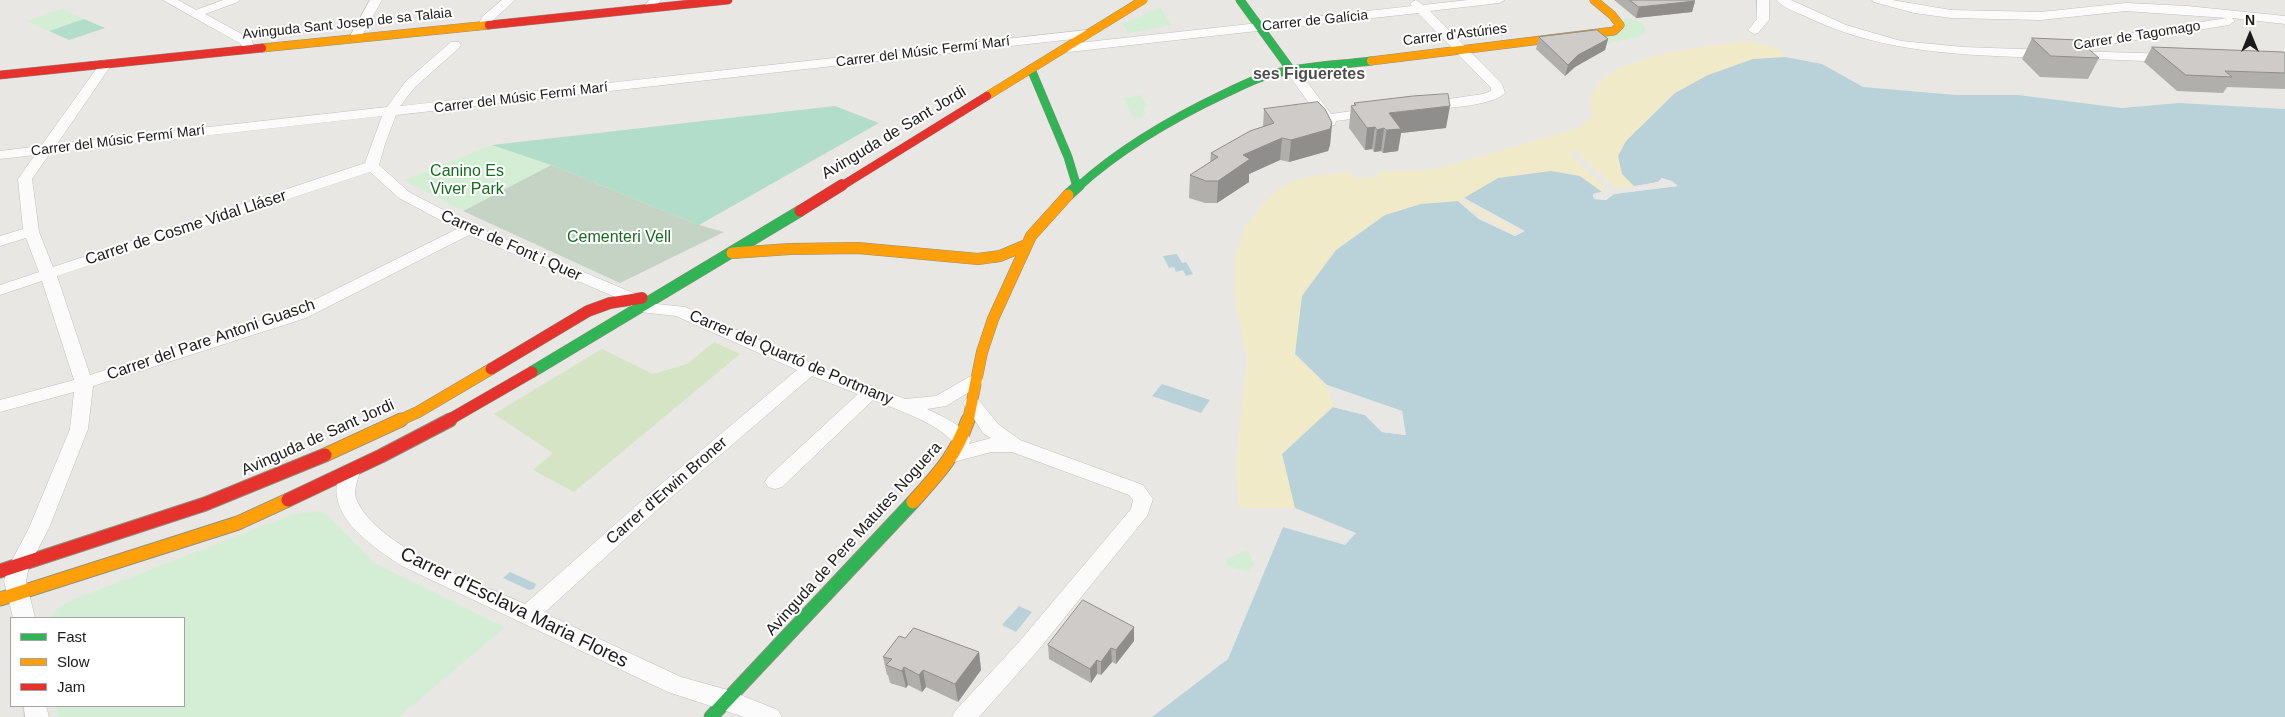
<!DOCTYPE html>
<html>
<head>
<meta charset="utf-8">
<style>
  body { margin:0 }
  #map { position:relative; width:2285px; height:717px; overflow:hidden; background:#e9e7e3; font-family:Helvetica,sans-serif }
  canvas { display:block }
  .legend { position:absolute; left:10px; top:617px; width:175px; height:90px; box-sizing:border-box; background:#fff; border:1px solid #a4a4a4; margin:0; padding:6px 9px; list-style:none; font-size:15px; color:#1b1b1b }
  .legend li { display:flex; align-items:center; gap:10px; height:25px }
  .legend b { width:25px; border:1px solid #a4a4a4 }
  .north { position:absolute; left:2225px; top:10px; width:50px; height:50px; -webkit-text-stroke:4px #fff; paint-order:stroke; rotate:0deg; font-size:14px; font-weight:700; line-height:20px; text-align:center; color:#1b1b1b }
  .north::after { content:''; display:block; margin:auto; width:18px; height:22px; background:#1b1b1b; clip-path:polygon(50% 0,100% 100%,50% 72%,0 100%) }
</style>
</head>
<body>
<div id="map">
<canvas width="2285" height="717"></canvas>
<ul class="legend">
<li><b style="height:6px;background:#30b455"></b>Fast</li>
<li><b style="height:6px;background:#ff9f0a"></b>Slow</li>
<li><b style="height:6px;background:#e5322d"></b>Jam</li>
</ul>
<div class="north">N</div>
</div>
<script>
const g = document.querySelector('canvas').getContext('2d');
g.lineJoin = 'round';
function fill(path, color) {
  g.fillStyle = color;
  g.fill(path, 'evenodd');
}
function strokePath(path, color, width, dash) {
  g.strokeStyle = color;
  g.lineWidth = width;
  g.lineCap = dash ? 'butt' : 'round';
  g.setLineDash(dash || []);
  g.stroke(path);
}
function write(font, color, halo, rows, align = 'center') {
  g.font = font + ' Helvetica,sans-serif';
  g.lineWidth = 4;
  g.setLineDash([]);
  g.textBaseline = 'middle';
  g.strokeStyle = halo;
  g.fillStyle = color;
  for (const [text, x, y, turn = 0] of rows) {
    g.save();
    g.translate(x, y);
    g.rotate((+turn || 0) * Math.PI / 180);
    g.textAlign = isNaN(turn) ? turn : align;
    if (halo) g.strokeText(text, 0, 0);
    g.fillText(text, 0, 0);
    g.restore();
  }
}
fill(new Path2D(`
  M714,342L740,354L574,492L533,470L553,453L494,414L602,349L653,374L687,364Z`), '#d5e4c4');
fill(new Path2D(`
  M1750,41L1779,48L1785,57L1753,59L1708,75L1622,174L1634,186L1616,189L1576,151L1568,152L1606,189L1602,192L1580,176L1465,197L1525,231L1515,236L1479,219L1458,201L1421,204L1385,215L1336,250L1302,296L1295,354L1327,385L1333,407L1282,454L1295,508H1239L1236,462L1247,360L1235,295V257L1245,228L1263,203L1278,190L1296,180L1318,175L1350,172L1356,178L1378,177L1377,172L1432,170L1576,129L1586,123L1588,118L1593,119L1592,103L1589,102C1592,95 1594,88 1600,82C1626,54 1712,45 1750,41Z`), '#f1eac9');
fill(new Path2D(`
  M551,165L699,225L724,232L620,283L463,211Z`), '#c4d3c4');
fill(new Path2D(`
  M1160,7L1171,25L1128,33L1123,24Z
  M62,9L84,19L49,31L26,21Z
  M1627,18L1639,21L1645,27V34C1631,40 1617,40 1603,46L1595,41L1622,19Z
  M1141,95L1147,106L1143,107L1146,113L1140,118H1134L1123,98Z
  M492,145L551,165L463,211L404,180Z
  M317,511L327,514L374,563L505,627L399,717H58L57,706H184V618H51L56,610L72,600L291,515Z
  M1248,550L1254,565L1248,573L1227,565V558Z`), '#d3eed4');
fill(new Path2D(`
  M84,19L105,28L69,40L49,31Z
  M835,106L879,123L699,225L551,165L492,145Z`), '#b3ddcb');
fill(new Path2D(`
  M1785,57L1822,64L1863,87L1956,95H2018L2122,108L2179,103L2285,109V717H1152L1228,659L1283,527L1345,545L1356,533L1295,508L1282,454L1333,407L1365,415L1382,432L1405,435L1402,411L1327,385L1295,354L1302,296L1336,250L1385,215L1421,204L1458,201L1479,219L1515,236L1524,231L1464,198L1498,178L1551,171L1580,176L1602,192L1593,194L1594,199L1606,200L1614,194L1677,186L1662,178L1658,182L1634,186L1622,174L1618,156L1626,141L1675,93L1708,75L1753,59Z
  M1177,254L1182,263L1186,262L1193,274L1186,276L1183,270L1176,272L1174,267L1169,268L1163,256Z
  M1162,384L1210,400L1201,413L1152,396Z
  M510,572L536,584L534,589L529,590L503,578Z
  M1019,606L1032,612L1016,632L1002,625Z`), '#b9d2d9');
fill(new Path2D(`
  M1662,178L1672,181L1678,186L1614,194L1606,200L1594,199L1593,194L1604,191L1603,194L1596,197H1605L1613,191L1658,182Z
  M1464,198L1525,231L1515,236L1479,219L1458,201L1460,200L1481,216L1515,233L1519,231L1463,200Z
  M1327,385L1402,411L1406,435L1382,432L1365,415L1333,407L1332,405L1366,413L1383,430L1403,432L1400,413L1328,388Z`), '#e9e7e3');
const street = new Path2D(`
  M163,0H178L196,10L223,0H240L238,2L205,14L251,39L255,49L253,52H245L241,44Z
  M370,0H382L359,41H351L349,38Z
  M502,0H515L492,21L488,28H480L478,25L483,16Z
  M649,0H661L653,10L649,12L643,8Z
  M1416,0L1423,5L1468,0H1505L1499,3L1430,11L1502,84L1505,93C1493,106 1444,108 1426,110L1421,109L1419,106L1421,103L1483,94L1491,91V88L1418,13L1069,52L1063,48L1069,44L1412,6L1410,4L1412,2Z
  M1757,0H1769V20L1758,33L1754,34L1748,30L1757,19Z
  M1776,0H1791L1846,25L1901,41L1963,47L2047,50L2053,54L2047,58C1965,55 1885,54 1809,18C1799,13 1783,8 1776,0Z
  M1872,0H1892L1951,10L2041,12L2126,3L2187,6L2285,16V24L2232,18L2235,21L2229,25L2067,51L2063,50L2061,47L2063,44L2227,18L2126,11L2041,20L1951,18L1914,13L1874,2Z
  M1087,30L1093,34L1091,37L396,115L385,144L379,165L409,192L474,226L638,295L640,299L638,302L685,307L816,365L905,399L936,396L969,377L975,375L981,377L984,381L981,385L946,406L927,409C943,417 962,424 971,440L969,444L991,438L984,434L963,403L966,399L972,397L978,399L998,424L1020,440L1143,485L1153,499L1147,516L1035,654L979,717H952L956,710L1019,642L1131,509L1133,500L1129,495L1012,452H991L954,462L947,460L944,455L947,450L961,446C953,444 949,437 942,432C922,418 896,409 873,400L782,487L775,489L768,487L765,482L768,477L858,394L812,376L668,500L544,613L681,677L728,690L778,710L782,717H744L668,692L402,566C370,545 318,511 343,467L350,465L357,467L360,472C358,479 353,491 356,498C373,546 480,584 525,604L654,490L797,370L676,316L632,311L630,307L632,304L469,235L306,318L93,386L88,429L49,528L29,566L26,581L35,618H13L4,581L9,566L29,528L70,429L74,392L0,412V400L74,380L42,281L0,295V285L39,272L26,238L0,246V236L23,229L18,179L35,155L0,159V151L41,146L102,61L106,60L112,64L57,144L387,107L406,81L451,42H459L461,45L459,48L415,87L400,106ZM382,116L365,163L53,267L39,232L32,179L50,153ZM370,172L399,198L457,229L294,310L90,375L57,276Z
  M2073,51L2170,54L2176,58L2170,62L2069,58L2067,55L2069,52Z
  M1291,66L1296,67L1331,114L1373,108L1380,112L1373,116L1336,121L1335,125H1325L1285,70Z
  M24,706H46L49,717H25Z`);
const fastFar2 = new Path2D(`
  M1240,0L1291,70
  M1031,69L1068,157L1077,187
  M1078,187C1122,147 1173,118 1226,93C1241,86 1256,78 1272,74C1305,66 1338,65 1371,61`);
const fastFar1 = new Path2D(`
  M1068,195L1079,185
  M532,372L800,211`);
const fast = new Path2D(`
  M711,717L913,502`);
const slowFar2 = new Path2D(`
  M262,48L489,25
  M1371,61L1614,31L1620,25L1612,15L1594,0
  M987,96L1143,0`);
const slowFar1 = new Path2D(`
  M732,253L790,249L858,248L978,259L1000,256L1026,245
  M398,421L418,412L491,369
  M968,421L982,352L993,319L1031,236L1068,195`);
const slow = new Path2D(`
  M325,455L401,420
  M913,502C939,473 955,457 968,420
  M0,599L238,523L288,500`);
const jamFar2 = new Path2D(`
  M489,25L728,0
  M0,75L262,48
  M840,187L987,96`);
const jamFar1 = new Path2D(`
  M800,211L842,185
  M491,369L588,311L610,303L642,298
  M447,421L532,372`);
const jam = new Path2D(`
  M288,500L381,456L450,420
  M0,571L205,504L325,455`);
strokePath(street, '#c0bfbe', 1);
strokePath(fastFar2, '#8e907e', 9);
strokePath(fastFar1, '#8e907e', 12);
strokePath(fast, '#8e907e', 15);
strokePath(slowFar2, '#8e907e', 9);
strokePath(slowFar1, '#8e907e', 12);
strokePath(slow, '#8e907e', 15);
strokePath(jamFar2, '#8e907e', 9);
strokePath(jamFar1, '#8e907e', 12);
strokePath(jam, '#8e907e', 15);
fill(street, '#fcfbfb');
strokePath(fastFar2, '#30b455', 8);
strokePath(fastFar1, '#30b455', 11);
strokePath(fast, '#30b455', 13);
strokePath(slowFar2, '#ff9f0a', 8);
strokePath(slowFar1, '#ff9f0a', 11);
strokePath(slow, '#ff9f0a', 13);
strokePath(jamFar2, '#e5322d', 8);
strokePath(jamFar1, '#e5322d', 11);
strokePath(jam, '#e5322d', 13);
fill(new Path2D(`
  M1614,0H1694L1695,1L1692,12L1636,18Z
  M1539,37L1608,39L1605,50L1575,67L1565,76L1536,49Z
  M2032,38L2099,58L2088,79L2040,77L2022,59Z
  M2152,47L2285,73V89L2227,87L2223,93L2177,91L2144,62Z
  M1354,103L1446,128L1401,133L1398,151L1383,153L1381,151L1374,152L1372,149L1365,150L1349,128L1351,106H1354Z
  M1264,109L1332,123L1330,145L1328,151L1289,162L1280,160L1249,174V182L1217,203H1205L1189,198L1190,175L1210,162L1211,153L1263,127Z
  M905,638L979,652L981,670L958,702L926,687L922,692L908,685L906,688L890,683L888,675H887L883,657Z
  M1134,641L1116,664L1112,662L1101,675L1097,674L1091,683L1049,659L1048,645Z`), '#b1afac');
fill(new Path2D(`
  M1695,1L1692,12L1636,18L1639,7Z
  M1608,39L1605,50L1575,67L1565,76L1568,65L1578,55Z
  M1450,106L1446,128L1401,133L1398,151L1383,153L1389,113Z
  M1332,123L1330,145L1328,151L1289,162L1291,140Z
  M1375,127L1372,149L1365,150L1367,128Z
  M1384,128L1381,151L1374,152L1377,130Z
  M1282,138L1280,160L1249,174V182L1217,203L1218,181L1243,155Z
  M1134,627V641L1116,664V650Z
  M1111,648L1112,662L1101,675V662Z
  M979,652L981,670L958,702L955,684Z
  M1097,660V674L1091,683L1090,669Z
  M904,667L908,685L906,688L902,671Z
  M923,670L926,687L922,692L919,675Z`), '#908e8c');
const building = new Path2D(`
  M1630,0H1694L1695,1L1639,7Z
  M1597,30L1608,39L1578,55L1568,65L1539,37Z
  M2032,38L2078,40L2099,58L2051,56Z
  M2152,47L2283,52L2285,53V73L2225,71L2232,77L2186,75Z
  M1448,94L1450,106L1389,113L1401,129L1386,130L1384,128L1377,130L1375,127L1367,128L1351,106L1356,105L1354,103L1413,96Z
  M1318,102L1325,109L1332,123L1330,129L1291,140L1282,138L1243,155L1250,159L1218,181H1206L1190,175L1218,157L1211,153L1250,131L1274,123L1264,109Z
  M1083,600L1134,627L1116,650L1111,648L1101,662L1097,660L1090,669L1048,645Z
  M914,628L979,652L955,684L923,670L919,675L904,667L902,671L886,665L892,659L883,657L899,636L905,638Z`);
fill(building, '#cecbc8');
strokePath(building, '#908e8c', 1);
write('14px', '#1b1b1b', '#fff', [
  ["Carrer de Galícia",1315,21,-6],
  ["Avinguda Sant Josep de sa Talaia",347,24,-6],
  ["Carrer d'Astúries",1455,35,-7],
  ["Carrer de Tagomago",2137,36,-9],
  ["Carrer del Músic Fermí Marí",923,52,-7],
  ["Carrer del Músic Fermí Marí",521,98,-7],
  ["Carrer del Músic Fermí Marí",118,141,-7]
]);
write('bold 16px', '#4e4e4e', '#fff', [
  ["ses Figueretes",1309,75]
]);
write('16px', '#1b1b1b', '#fff', [
  ["Avinguda de Sant Jordi",894,133,-31],
  ["Carrer de Cosme Vidal Lláser",186,228,-18],
  ["Carrer de Font i Quer",511,246,24],
  ["Carrer del Pare Antoni Guasch",211,340,-19],
  ["Carrer del Quartó de Portmany",791,358,23],
  ["Avinguda de Sant Jordi",318,438,-24],
  ["Carrer d'Erwin Broner",667,491,-41],
  ["Avinguda de Pere Matutes Noguera",854,539,-48]
]);
write('16px', '#156c20', '#fff', [
  ["Canino Es",467,172],
  ["Viver Park",467,190],
  ["Cementeri Vell",619,238]
]);
write('19px', '#1b1b1b', '#fff', [
  ["Carrer d'Esclava Maria Flores",514,608,26]
]);
</script>
</body>
</html>
